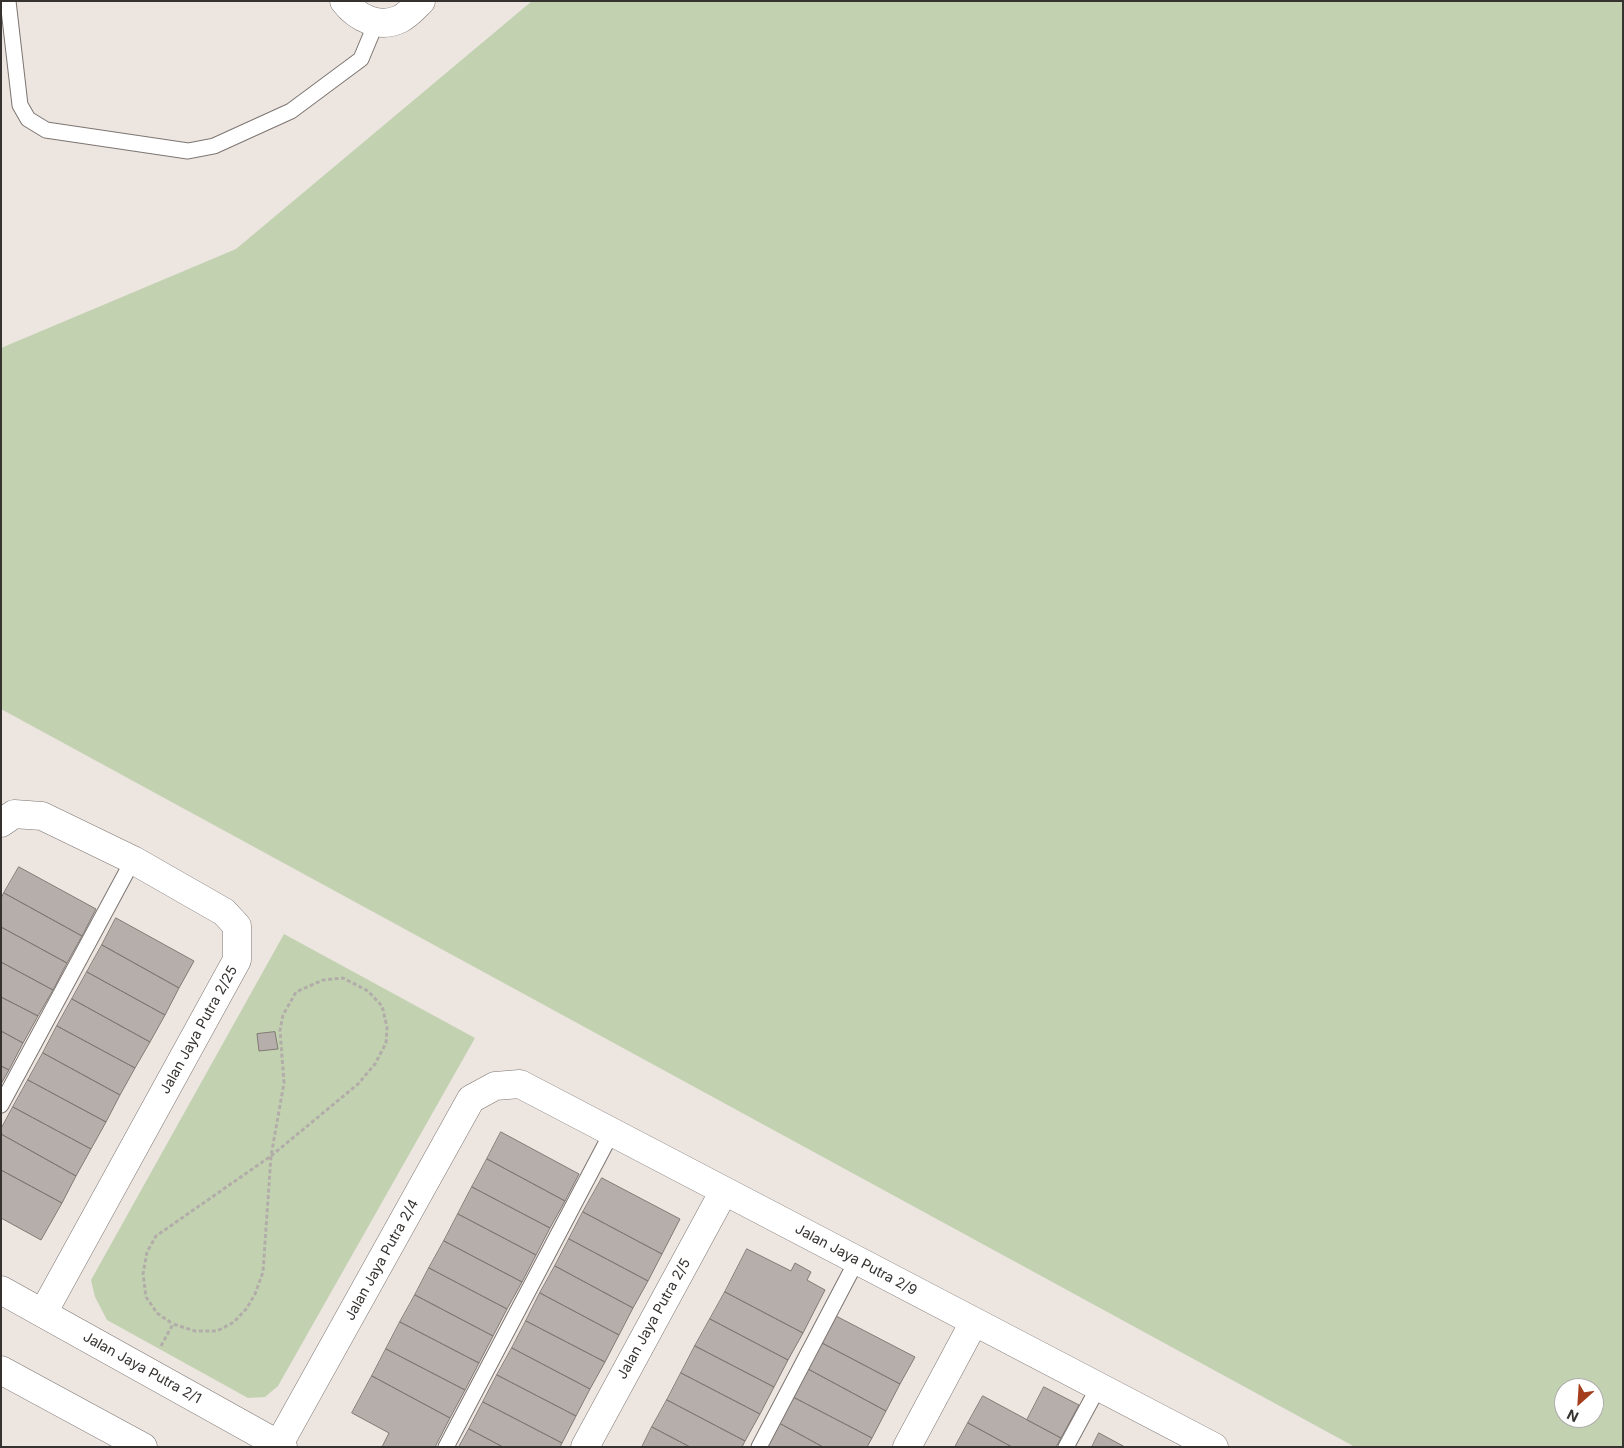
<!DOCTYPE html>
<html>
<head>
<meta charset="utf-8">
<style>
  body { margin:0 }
  #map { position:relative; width:1624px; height:1448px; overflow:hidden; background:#ede5e0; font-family:Inter,sans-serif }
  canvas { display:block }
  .frame { position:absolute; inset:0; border:2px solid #353230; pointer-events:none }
  .north { position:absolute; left:1554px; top:1378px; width:50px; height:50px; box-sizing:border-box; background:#fff; border:1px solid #aeadac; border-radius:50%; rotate:206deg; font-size:14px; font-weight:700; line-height:20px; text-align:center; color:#353230 }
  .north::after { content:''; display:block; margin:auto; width:18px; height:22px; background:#a43d1c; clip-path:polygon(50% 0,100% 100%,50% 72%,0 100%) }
</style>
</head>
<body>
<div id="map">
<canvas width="1624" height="1448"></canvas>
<div class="frame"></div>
<div class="north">N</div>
</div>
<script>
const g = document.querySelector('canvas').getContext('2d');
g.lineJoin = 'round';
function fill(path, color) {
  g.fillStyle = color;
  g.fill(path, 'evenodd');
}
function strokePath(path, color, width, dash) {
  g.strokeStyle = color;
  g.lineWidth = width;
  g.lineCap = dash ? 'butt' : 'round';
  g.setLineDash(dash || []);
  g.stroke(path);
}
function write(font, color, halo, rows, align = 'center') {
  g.font = font + ' Inter,sans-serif';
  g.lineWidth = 5;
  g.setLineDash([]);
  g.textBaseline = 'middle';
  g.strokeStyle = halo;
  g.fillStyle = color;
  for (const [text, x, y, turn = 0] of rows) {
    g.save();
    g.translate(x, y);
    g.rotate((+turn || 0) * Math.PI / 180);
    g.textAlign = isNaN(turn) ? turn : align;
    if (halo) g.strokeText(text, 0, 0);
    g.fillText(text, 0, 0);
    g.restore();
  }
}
fill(new Path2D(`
  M532,1H1623V1447H1355L1,709V348L236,249ZM1564,1388H1594V1418H1564Z
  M284,934L475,1038L278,1386L265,1397L248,1398L107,1320L95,1297L91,1280Z`), '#c2d2b1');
const building = new Path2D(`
  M19,867L96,909L82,936L4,893Z
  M4,893L82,936L67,963L1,927V899Z
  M116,918L194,961L179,988L102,945Z
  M1,927L67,963L53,990L1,962Z
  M102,945L179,988L165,1015L87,972Z
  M1,962L53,990L38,1016L1,997Z
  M87,972L165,1015L150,1042L72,999Z
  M1,997L38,1016L23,1043L1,1031Z
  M72,999L150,1042L135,1068L57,1026Z
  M57,1026L135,1068L120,1095L43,1053Z
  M1,1031L23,1043L9,1070L1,1066Z
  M275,1032L278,1049L259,1051L257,1034Z
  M43,1053L120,1095L106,1122L28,1080Z
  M1,1066L9,1070L1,1084Z
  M28,1080L106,1122L91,1149L13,1107Z
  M13,1107L91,1149L76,1176L1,1134V1129Z
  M501,1132L579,1174L565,1201L487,1159Z
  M1,1134L76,1176L62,1203L1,1170Z
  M487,1159L565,1201L550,1228L472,1187Z
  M1,1170L62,1203L41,1240L1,1218Z
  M602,1178L680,1219L662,1254L583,1212Z
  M472,1187L550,1228L536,1255L458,1214Z
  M583,1212L662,1254L648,1281L569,1239Z
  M458,1214L536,1255L522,1282L444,1241Z
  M569,1239L648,1281L633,1308L555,1266Z
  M444,1241L522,1282L507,1309L429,1268Z
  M747,1249L791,1271L795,1263L811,1272L807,1280L825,1290L803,1333L725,1292Z
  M555,1266L633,1308L619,1335L540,1293Z
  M429,1268L507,1309L493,1336L415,1295Z
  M725,1292L803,1333L788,1360L710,1319Z
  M540,1293L619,1335L605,1362L526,1321Z
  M415,1295L493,1336L479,1363L400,1322Z
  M836,1316L915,1357L900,1384L822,1343Z
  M710,1319L788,1360L774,1387L695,1346Z
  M526,1321L605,1362L590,1389L512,1348Z
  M400,1322L479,1363L465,1390L386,1349Z
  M822,1343L900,1384L886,1411L808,1369Z
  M695,1346L774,1387L760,1414L681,1373Z
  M512,1348L590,1389L576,1416L497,1375Z
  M386,1349L465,1390L450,1418L372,1376Z
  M808,1369L886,1411L872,1438L793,1397Z
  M681,1373L760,1414L745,1441L667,1400Z
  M497,1375L576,1416L562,1443L483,1402Z
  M372,1376L450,1418L435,1447H382L389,1433L352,1413Z
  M1044,1387L1079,1405L1061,1438L1027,1420Z
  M983,1396L1061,1438L1056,1447H1012L968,1423Z
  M793,1397L872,1438L867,1447H823L779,1423Z
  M667,1400L745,1441L742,1447H690L652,1427Z
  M483,1402L562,1443L560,1447H503L469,1429Z
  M779,1423L823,1447H767Z
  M968,1423L1012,1447H955Z
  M652,1427L690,1447H642Z
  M469,1429L503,1447H459Z
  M1099,1433L1125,1447H1092Z`);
fill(building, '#b6aeaa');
strokePath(building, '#817a75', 1);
const lane = new Path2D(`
  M8,1L20,105L28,119L46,130L188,151L214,146L291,111L361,59L376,23
  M1,1105L133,860
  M446,1447L612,1132
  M759,1447L857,1260
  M1066,1447L1099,1386`);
const street = new Path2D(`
  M344,1C357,18 379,29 400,19C408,15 415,7 421,1
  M1,823L14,814L42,816L133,860L224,912L237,926V960L43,1313
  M1,1290L283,1447
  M1,1370L143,1447
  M279,1444L471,1099L495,1086L520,1084L1214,1447
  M585,1447L724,1191
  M907,1447L974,1322`);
strokePath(lane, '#7c7571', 17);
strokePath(street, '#7c7571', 29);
strokePath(new Path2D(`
  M161,1346L173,1324L195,1331H217L234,1322L247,1308L255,1294L263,1272L271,1156L284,1083L280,1030L283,1015L296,992L323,980L343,978L368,991L382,1006L387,1027L386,1043L375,1064L358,1084L271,1156L156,1236L147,1252L143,1274L146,1297L157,1313L173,1324`), '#b3ada9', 3, [4, 2.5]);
strokePath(lane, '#fff', 15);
strokePath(street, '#fff', 28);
write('14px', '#353230', '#fff', [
  ["Jalan Jaya Putra 2/25",199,1030,-61],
  ["Jalan Jaya Putra 2/4",382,1260,-61],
  ["Jalan Jaya Putra 2/9",856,1260,28],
  ["Jalan Jaya Putra 2/5",654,1319,-61],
  ["Jalan Jaya Putra 2/1",142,1368,29]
]);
</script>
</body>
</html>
